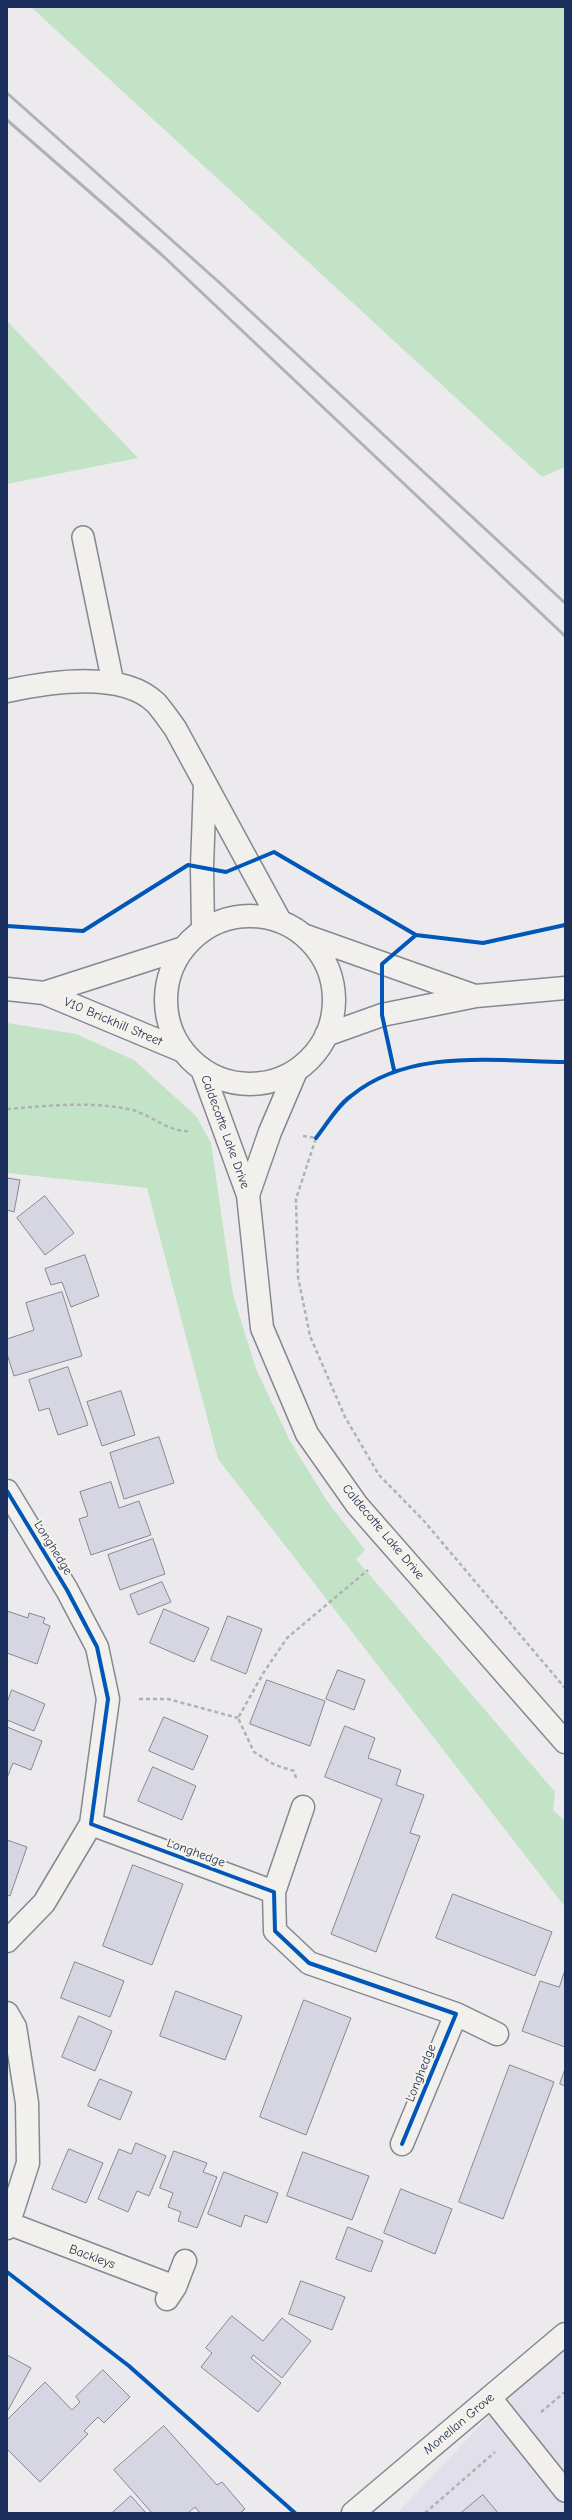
<!DOCTYPE html>
<html>
<head>
<meta charset="utf-8">
<style>
  body { margin:0 }
  #map { position:relative; width:572px; height:2520px; overflow:hidden; background:#eceaed; font-family:"Comic Neue",sans-serif }
  canvas { display:block }
  .frame { position:absolute; inset:0; border:8px solid #1b2f5e; pointer-events:none }
</style>
</head>
<body>
<div id="map">
<canvas width="572" height="2520"></canvas>
<div class="frame"></div>
</div>
<script>
const g = document.querySelector('canvas').getContext('2d');
g.lineJoin = 'round';
function fill(path, color) {
  g.fillStyle = color;
  g.fill(path, 'evenodd');
}
function strokePath(path, color, width, dash) {
  g.strokeStyle = color;
  g.lineWidth = width;
  g.lineCap = dash ? 'butt' : 'round';
  g.setLineDash(dash || []);
  g.stroke(path);
}
function write(font, color, halo, rows, align = 'center') {
  g.font = font + ' "Comic Neue",sans-serif';
  g.lineWidth = 4;
  g.setLineDash([]);
  g.textBaseline = 'middle';
  g.strokeStyle = halo;
  g.fillStyle = color;
  for (const [text, x, y, turn = 0] of rows) {
    g.save();
    g.translate(x, y);
    g.rotate((+turn || 0) * Math.PI / 180);
    g.textAlign = isNaN(turn) ? turn : align;
    if (halo) g.strokeText(text, 0, 0);
    g.fillText(text, 0, 0);
    g.restore();
  }
}
fill(new Path2D(`
  M565,2336V2513H397Z`), '#e0dfea');
fill(new Path2D(`
  M31,7H565V467L542,477Z
  M7,321L138,458L7,484Z
  M7,1023L76,1034L134,1060L196,1116L211,1143L233,1295L256,1369L290,1441L327,1501L365,1550L356,1559L555,1792L553,1810L565,1821V1907L218,1459L147,1188L7,1173Z`), '#c2e3c5');
const building = new Path2D(`
  M7,1178L20,1180L14,1212L7,1210Z
  M45,1196L74,1233L45,1255L17,1218Z
  M85,1255L99,1296L71,1307L62,1282L51,1285L45,1269Z
  M62,1292L82,1356L14,1376L7,1354V1339L34,1330L26,1303Z
  M68,1367L88,1425L58,1435L49,1408L39,1411L29,1380Z
  M121,1391L135,1435L102,1446L87,1402Z
  M159,1437L174,1483L124,1499L110,1453Z
  M111,1482L119,1508L139,1501L151,1535L91,1555L79,1519L88,1516L80,1492Z
  M153,1539L165,1574L120,1590L108,1555Z
  M162,1582L171,1602L138,1615L130,1595Z
  M164,1609L209,1628L194,1662L150,1643Z
  M7,1611L28,1618L29,1613L45,1618L43,1623L50,1626L37,1664L7,1653Z
  M228,1616L262,1629L246,1674L211,1660Z
  M338,1670L365,1680L354,1710L326,1699Z
  M267,1680L325,1701L310,1746L250,1724Z
  M12,1690L45,1704L34,1731L7,1720V1703Z
  M164,1717L208,1736L193,1770L149,1751Z
  M345,1726L375,1738L368,1758L401,1770L396,1785L424,1795L410,1833L420,1836L376,1952L331,1934L382,1799L325,1777Z
  M7,1727L42,1741L31,1770L13,1763L7,1778Z
  M153,1767L196,1786L182,1820L138,1801Z
  M7,1840L27,1847L10,1896L7,1895Z
  M133,1865L183,1884L152,1965L103,1946Z
  M453,1894L552,1932L535,1976L436,1938Z
  M75,1962L124,1981L110,2017L61,1998Z
  M565,1970V2047L522,2031L540,1981L559,1987Z
  M176,1991L242,2016L225,2060L160,2036Z
  M304,2000L351,2018L306,2135L260,2117Z
  M79,2016L112,2031L95,2071L62,2057Z
  M510,2065L554,2082L503,2219L459,2202Z
  M565,2069V2086L560,2084Z
  M100,2079L132,2092L120,2120L88,2106Z
  M136,2143L166,2156L149,2196L137,2191L128,2212L98,2199L119,2149L131,2154Z
  M69,2149L103,2163L86,2203L52,2189Z
  M174,2151L207,2163L203,2172L217,2177L197,2228L178,2221L181,2212L168,2207L173,2193L160,2188Z
  M303,2152L369,2176L352,2220L287,2196Z
  M224,2172L278,2193L267,2223L245,2215L241,2227L208,2214Z
  M401,2189L452,2209L435,2254L384,2233Z
  M348,2227L383,2241L371,2272L336,2259Z
  M301,2281L345,2297L332,2330L289,2314Z
  M232,2316L263,2341L282,2318L311,2341L282,2378L253,2355L251,2358L281,2383L258,2412L201,2367L212,2353L206,2348Z
  M7,2355L31,2368L7,2412Z
  M103,2370L130,2397L104,2423L98,2417L84,2431L88,2434L40,2482L7,2449V2420L45,2382L72,2410L80,2402L76,2397Z
  M164,2426L217,2485L222,2482L245,2509L240,2513H200L195,2507L188,2513H152L114,2470Z
  M483,2495L498,2513H461Z
  M131,2496L146,2513H112Z`);
fill(building, '#d5d6e2');
strokePath(building, '#858892', 1);
const service = new Path2D(`
  M83,537L113,683
  M490,2397L565,2491`);
const minor = new Path2D(`
  M7,691C49,682 122,670 156,703C163,711 169,720 175,728L280,921
  M203,930L202,867L205,783
  M202,1069L248,1195L262,1328L307,1434L357,1505L565,1742
  M248,1195L270,1132L296,1071
  M7,1491L67,1590L97,1647L108,1699L91,1824L274,1892L275,1931L309,1963L456,2014L402,2144
  M274,1892L303,1807
  M7,1941L44,1903L91,1824
  M7,2013L15,2027L27,2103L28,2163L7,2228
  M456,2014L497,2034
  M10,2224L175,2287
  M167,2299L175,2287L185,2261
  M353,2513L565,2334`);
const tertiary = new Path2D(`
  M166 1000a84 84 0 1 1 168 0a84 84 0 1 1-168 0Z
  M306,936L475,996
  M7,989L44,993L183,1051
  M44,993L184,948
  M326,1035L382,1015L476,996L565,988`);
strokePath(service, '#858892', 24);
strokePath(minor, '#858892', 25);
strokePath(tertiary, '#858892', 25);
strokePath(new Path2D(`
  M7,1109C48,1106 88,1101 128,1109C150,1113 168,1133 191,1131
  M303,1136L316,1138L296,1199L298,1277L310,1336L345,1417L379,1475L424,1521L565,1688
  M139,1699H168L238,1718
  M296,1778L294,1771L275,1765L254,1752L238,1718L264,1672L287,1638L368,1570
  M541,2412L565,2392
  M425,2513L495,2452`), '#b0b1b5', 2.5, [4, 3]);
strokePath(service, '#f1f0ed', 21);
strokePath(minor, '#f1f0ed', 22);
strokePath(tertiary, '#f1f0ed', 22);
strokePath(new Path2D(`
  M7,93L221,284L565,603
  M7,120L162,255L565,636`), '#b0b1b5', 3);
strokePath(new Path2D(`
  M7,926L83,931L188,865L226,872L274,852L416,935L483,943L565,925
  M394,1070L382,1015V964L416,935
  M316,1138C327,1124 337,1106 351,1096C409,1048 495,1061 565,1062
  M7,1491L67,1590L97,1647L108,1699L91,1824L274,1892L275,1931L309,1963L456,2014L402,2144
  M7,2272L129,2366L295,2513`), '#0057b8', 4);
write('13px', '#1b2f5e', '#f7f3e8', [
  ["V10 Brickhill Street",113,1022,23],
  ["Caldecotte Lake Drive",225,1132,70],
  ["Caldecotte Lake Drive",383,1532,50],
  ["Longhedge",53,1548,58],
  ["Longhedge",196,1853,20],
  ["Longhedge",421,2073,-68],
  ["Backleys",92,2257,20],
  ["Monellan Grove",459,2424,-40]
]);
</script>
</body>
</html>
